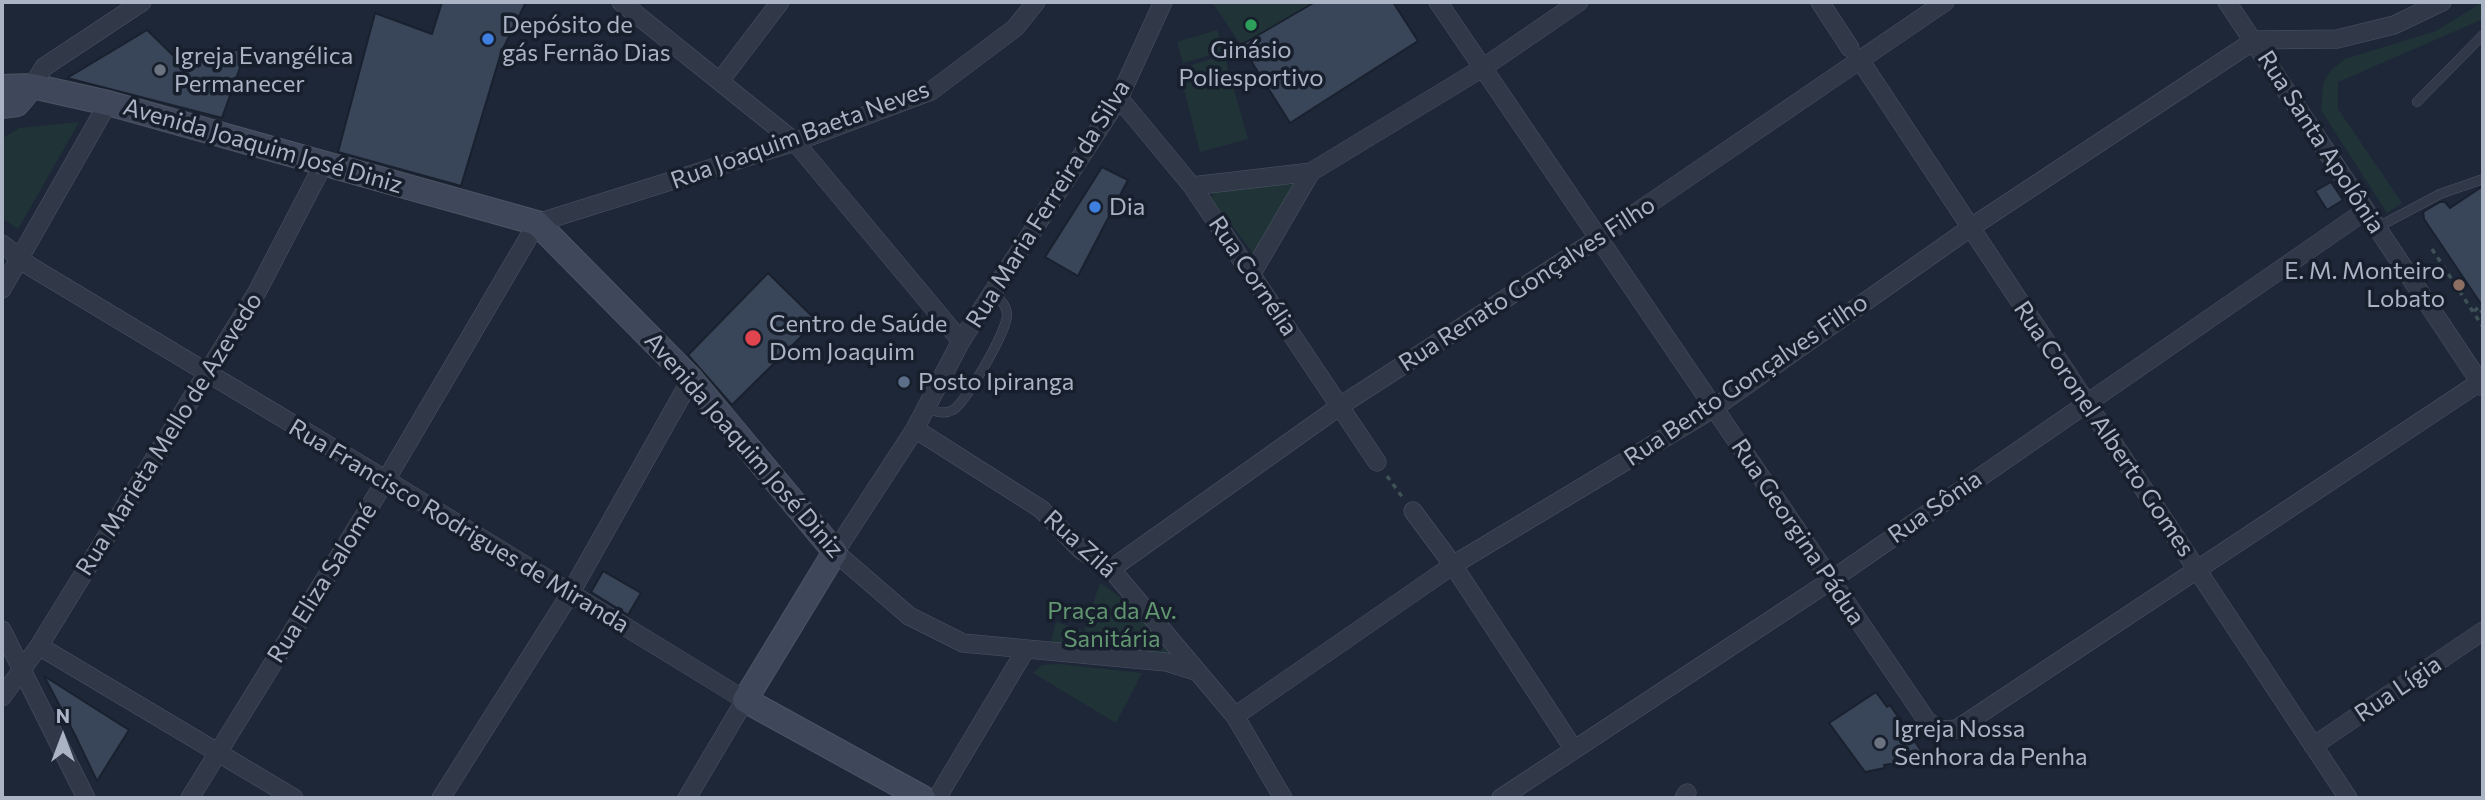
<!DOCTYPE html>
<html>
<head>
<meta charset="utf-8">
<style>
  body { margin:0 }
  #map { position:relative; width:2485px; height:800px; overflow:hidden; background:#1e2737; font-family:Commissioner,sans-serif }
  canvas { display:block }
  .frame { position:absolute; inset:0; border:4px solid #abb4c5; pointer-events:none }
  .north { position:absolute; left:28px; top:702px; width:70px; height:70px; -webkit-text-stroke:5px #171f2c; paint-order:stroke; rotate:0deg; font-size:19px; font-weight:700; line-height:28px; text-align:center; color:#abb4c5 }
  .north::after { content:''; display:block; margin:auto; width:24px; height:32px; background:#abb4c5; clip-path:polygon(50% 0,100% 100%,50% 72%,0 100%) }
</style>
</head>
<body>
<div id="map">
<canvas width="2485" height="800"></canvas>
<div class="frame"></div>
<div class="north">N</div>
</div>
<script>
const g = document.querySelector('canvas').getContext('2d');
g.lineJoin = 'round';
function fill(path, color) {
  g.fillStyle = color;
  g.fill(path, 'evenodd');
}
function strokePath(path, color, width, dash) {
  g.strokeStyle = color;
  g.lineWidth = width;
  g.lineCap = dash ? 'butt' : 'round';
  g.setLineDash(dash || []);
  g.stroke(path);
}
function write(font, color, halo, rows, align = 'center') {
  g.font = font + ' Commissioner,sans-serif';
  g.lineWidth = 7;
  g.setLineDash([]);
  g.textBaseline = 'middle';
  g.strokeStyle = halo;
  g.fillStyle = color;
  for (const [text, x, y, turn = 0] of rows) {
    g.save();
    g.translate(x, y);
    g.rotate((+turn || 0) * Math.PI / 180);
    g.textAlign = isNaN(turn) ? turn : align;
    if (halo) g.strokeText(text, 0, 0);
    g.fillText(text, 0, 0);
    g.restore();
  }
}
fill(new Path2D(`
  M1212,2H1308L1310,5L1241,45Z
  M2483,2V19L2338,82V109L2402,203L2387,213L2321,110L2323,84L2331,70L2345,59L2436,31Z
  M1217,30L1224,51L1183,63L1177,42Z
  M1224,55L1248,139L1200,152L1179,69Z
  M79,122L18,229L2,218V139L19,128Z
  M1297,179L1299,182L1259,249L1253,253L1211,198L1213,193Z
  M1100,583C1127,600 1153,625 1169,653L1164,658L1050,646L1056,622L1084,631Z
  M1059,664L1142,673L1116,723L1033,673L1042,665Z`), '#203438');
const building = new Path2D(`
  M442,2H526L501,53L461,186L338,152L375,13L432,34Z
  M1315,2H1393L1418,41L1290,123L1241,45Z
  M147,30L179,61L247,48L222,118L67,78Z
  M1102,167L1128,180L1078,276L1045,257Z
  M2331,182L2343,200L2327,210L2315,191Z
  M2483,186V307L2424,219L2423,212L2440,202H2445L2450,208Z
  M768,273L817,321L732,405L688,355Z
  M603,571L641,593L628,615L591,592Z
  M44,676L129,730L97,781L74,733Z
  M1876,692L1887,707L1890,705L1924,755L1906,762L1884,765L1885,768L1865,772L1829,723Z`);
fill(building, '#394558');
strokePath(building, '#19202e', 2);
const lane = new Path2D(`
  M2417,102L2483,35
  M2376,228L2440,194L2483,179
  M926,409C935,411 944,415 953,410C966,402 1007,331 1007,315C1007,305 999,299 993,292`);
const street = new Path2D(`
  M621,2L795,142L961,341
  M1163,2L1119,98L961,341L915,429L835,552L909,616L963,643L1166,662L1195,671
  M1438,2L1927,721L1941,730L1957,729L2480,382
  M1820,2L1850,48
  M2227,2L2483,387
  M1860,60L2348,798
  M720,81L780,2
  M32,86L44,67L142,2
  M1119,98L1192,186L1377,462
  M1192,186L1311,172L1484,67L1579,2
  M2,244L28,265L386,480L745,700L687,798
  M1251,275L1311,172
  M2,289L108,103
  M915,429L1041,509L1081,550L1111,569L1235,716L1283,798
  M1413,511L1453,565L1573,748
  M1111,569L1340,406L1599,238L1945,2
  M2,630L86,798
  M39,646L294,798
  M2,697L39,646L257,292L324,163
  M1235,716L1453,565L1714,408L1970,228L2255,40L2337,39L2394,25L2442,2
  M2313,746L2483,631
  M190,798L386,480L537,223L795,142L931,91L1015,28L1036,2
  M441,798L570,594L691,379
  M937,798L1026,649
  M1501,798L1830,581L2365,211
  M1684,798L1687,793`);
const secondary = new Path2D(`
  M2,87L32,86L108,103L537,223L691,379L835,552L745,700L923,798
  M2,106L17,104L32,86`);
strokePath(lane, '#4c5463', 10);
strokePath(street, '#4c5463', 19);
strokePath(secondary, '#4c5463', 26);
strokePath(new Path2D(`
  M2432,249L2483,327
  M2474,311L2479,307L2483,314
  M1387,476L1403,498`), '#3d5156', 3.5, [5, 5]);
strokePath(lane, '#313948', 9);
strokePath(street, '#313948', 18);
strokePath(secondary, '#3f485b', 24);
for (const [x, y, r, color] of [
  [1251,25,7,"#2e9e5b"],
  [488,39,7,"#3f7fe0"],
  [160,70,7,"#6b7280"],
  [1095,207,7,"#3f7fe0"],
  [2459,285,7,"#8d6e63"],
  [753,338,9,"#e0444e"],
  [904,382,7,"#5c6f8a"],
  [1880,743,7,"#6b7280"]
]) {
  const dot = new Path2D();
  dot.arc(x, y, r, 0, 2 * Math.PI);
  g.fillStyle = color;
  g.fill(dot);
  strokePath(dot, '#171f2c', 2.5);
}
write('24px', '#abb4c5', '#171f2c', [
  ["Depósito de",502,25],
  ["gás Fernão Dias",502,53],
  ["Ginásio",1251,50,"center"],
  ["Poliesportivo",1251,78,"center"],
  ["Igreja Evangélica",174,56],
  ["Permanecer",174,84],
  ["Dia",1109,207],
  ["E. M. Monteiro",2445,271,"right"],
  ["Lobato",2445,299,"right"],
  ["Centro de Saúde",769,324],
  ["Dom Joaquim",769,352],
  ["Posto Ipiranga",918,382],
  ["Igreja Nossa",1894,729],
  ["Senhora da Penha",1894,757]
], 'left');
write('24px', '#abb4c5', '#171f2c', [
  ["Rua Joaquim Baeta Neves",800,135,-20],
  ["Rua Santa Apolônia",2321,142,57],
  ["Avenida Joaquim José Diniz",263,146,16],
  ["Rua Maria Ferreira da Silva",1048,204,-58],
  ["Rua Cornélia",1253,276,56],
  ["Rua Renato Gonçalves Filho",1527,284,-33],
  ["Rua Bento Gonçalves Filho",1746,380,-34],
  ["Rua Coronel Alberto Gomes",2104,429,56],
  ["Rua Marieta Mello de Azevedo",169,434,-58],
  ["Avenida Joaquim José Diniz",744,445,49],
  ["Rua Sônia",1935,507,-35],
  ["Rua Francisco Rodrigues de Miranda",459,526,31],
  ["Rua Georgina Pádua",1798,532,56],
  ["Rua Zilá",1080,544,42],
  ["Rua Eliza Salomé",322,583,-58],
  ["Rua Lígia",2398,689,-34]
]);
write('24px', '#629671', '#171f2c', [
  ["Praça da Av.",1112,611],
  ["Sanitária",1112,639]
]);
</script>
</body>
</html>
